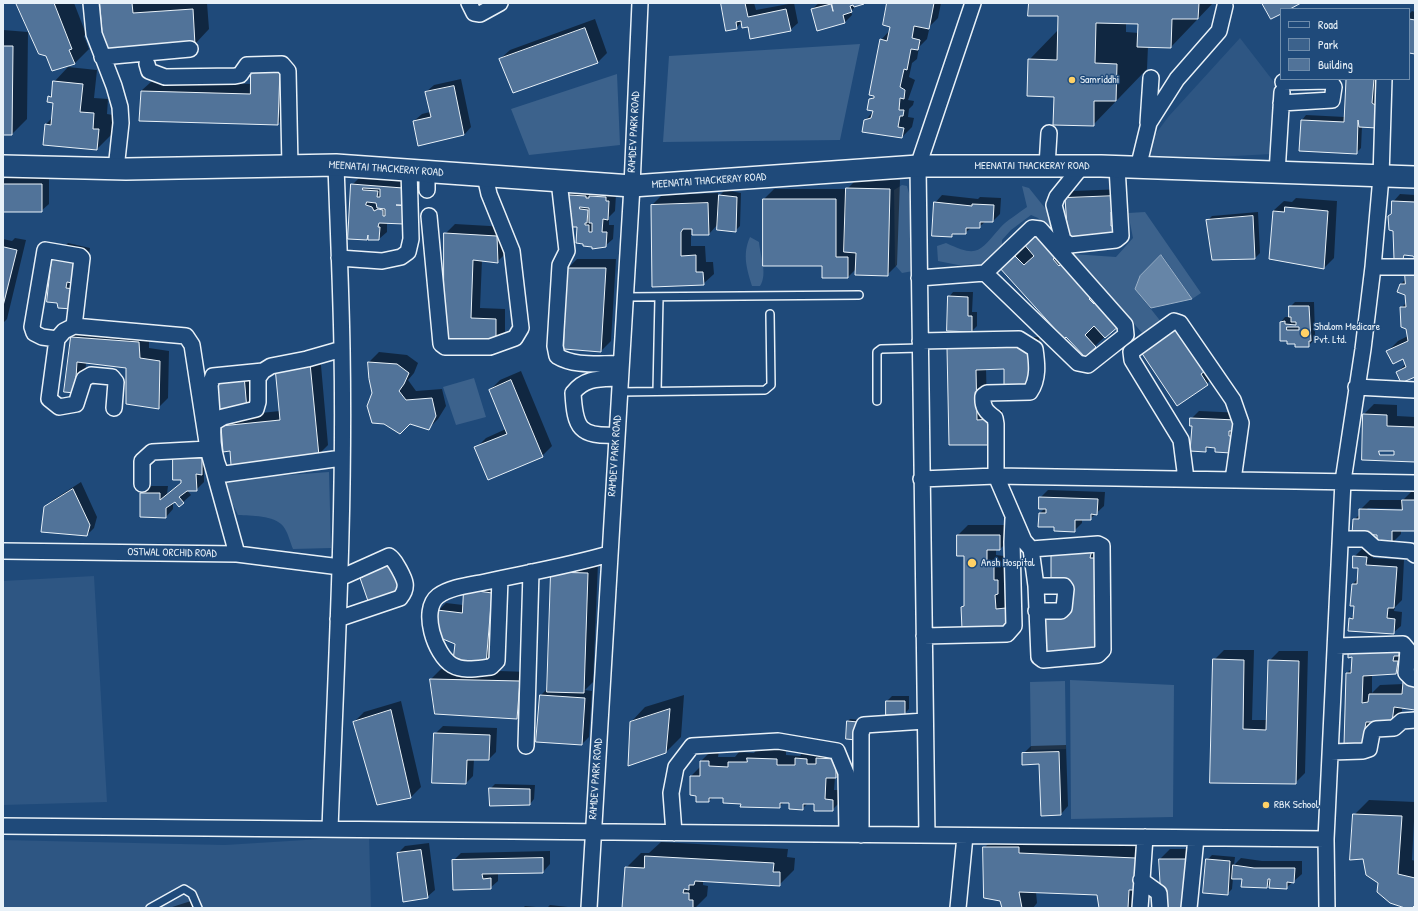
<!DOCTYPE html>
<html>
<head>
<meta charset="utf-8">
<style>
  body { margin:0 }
  #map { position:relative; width:1418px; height:911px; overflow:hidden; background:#1f4a7a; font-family:"Patrick Hand",sans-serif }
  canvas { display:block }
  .frame { position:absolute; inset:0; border:4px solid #e8f1f8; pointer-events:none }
  .legend { position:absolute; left:1280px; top:8px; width:130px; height:72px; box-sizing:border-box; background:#1f4a7a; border:1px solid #6f8dac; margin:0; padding:5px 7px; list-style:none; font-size:12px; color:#e8f1f8 }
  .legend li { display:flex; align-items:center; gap:8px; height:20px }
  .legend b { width:20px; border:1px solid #6f8dac }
</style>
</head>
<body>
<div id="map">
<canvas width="1418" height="911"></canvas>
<div class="frame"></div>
<ul class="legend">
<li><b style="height:5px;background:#1f4a7a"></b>Road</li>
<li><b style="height:11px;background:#3c628c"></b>Park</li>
<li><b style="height:11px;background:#517399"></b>Building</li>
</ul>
</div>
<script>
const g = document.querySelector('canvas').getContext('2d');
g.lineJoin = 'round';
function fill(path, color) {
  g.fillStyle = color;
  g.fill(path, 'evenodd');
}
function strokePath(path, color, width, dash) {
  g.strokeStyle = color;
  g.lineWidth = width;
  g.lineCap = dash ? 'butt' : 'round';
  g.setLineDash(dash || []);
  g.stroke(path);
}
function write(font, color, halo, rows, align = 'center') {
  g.font = font + ' "Patrick Hand",sans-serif';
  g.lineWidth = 3;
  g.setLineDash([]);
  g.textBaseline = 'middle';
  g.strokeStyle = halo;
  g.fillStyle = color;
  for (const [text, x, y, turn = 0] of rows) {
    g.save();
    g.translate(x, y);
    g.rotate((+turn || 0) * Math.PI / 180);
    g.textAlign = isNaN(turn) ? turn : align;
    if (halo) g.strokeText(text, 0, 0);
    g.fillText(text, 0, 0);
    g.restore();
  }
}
fill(new Path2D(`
  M1240,38L1277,86L1271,154L1218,157L1152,156L1148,144L1169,116Z
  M94,576L107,802L3,805V581Z
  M369,836L371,908H3V840L225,845Z`), '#2e5683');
fill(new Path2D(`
  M860,44L840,140L663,142L669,56Z
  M617,74L620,145L529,155L511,109Z
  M902,185L907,186L910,197L913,271L902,273L895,265L894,190Z
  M1022,186L1029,188L1045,208L1057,217L1058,232H1052L1038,218L1031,215L1011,230L1002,240V251L993,264L958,265L938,261L937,246L946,243C978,258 979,252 1000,228C1006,221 1019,213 1027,207Z
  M1145,212L1201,293L1192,299L1162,255L1135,289L1162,323L1144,335L1072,254L1116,257L1133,238L1128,213Z
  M750,237L759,242C760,255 768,274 760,286H752C747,269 742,255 750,237Z
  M474,378L486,417L456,425L443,387Z
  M329,472L331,548L293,549C290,542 288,532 283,526C274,515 251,516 238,515L221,480Z
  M1070,680L1174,685L1173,817L1071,819Z
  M1065,681L1066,749L1031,750L1030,682Z`), '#3c628c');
const water = new Path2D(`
  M1161,255L1192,299L1151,308L1135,289L1140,276Z`);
fill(water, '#6685a7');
strokePath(water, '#9ab0c7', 1);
fill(new Path2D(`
  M17,3H74L86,34L84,36L89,49L74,64L47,55Z
  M101,3H207L209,29L195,44Z
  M722,3H754L756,10L794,3L798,23L790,30L748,25L742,22L736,28Z
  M819,3H864L857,5L851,11L852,15L845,22L812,9Z
  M888,3H941L938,18L927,29L929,30L927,39L919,47L917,59L912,63L909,77L915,80L908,100L914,101L913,105L909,109L908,117L914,118L912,127L902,137L865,121L874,110L870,100L875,95L881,40L890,30L891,26Z
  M1030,3H1213L1171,47L1148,46L1147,69L1093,125L1055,96L1029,60L1058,30L1059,15ZM1126,23H1139V33L1126,32Z
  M1412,11L1415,12V52H1409V14Z
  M595,19L607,53L597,63L500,59L510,50Z
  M3,30L28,32L27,119L12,134H3Z
  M262,60H290L288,114L278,124L141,91L152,81L252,84Z
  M68,67L97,70L94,98L108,99L107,114L113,115L112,134L97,149L46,124L53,117L54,102L49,97L53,93L54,82Z
  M461,79L471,127L464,135L414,121L422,114L430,112L426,92L434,85Z
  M1338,79H1378L1383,102L1362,126L1361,148L1356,153L1300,150L1302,120L1306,115L1345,117L1347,79Z
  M7,176L49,177V204L41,211H3V181Z
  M360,177L410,181L413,199L387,222V232L379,239L369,236L367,239L353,184Z
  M857,179L900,180L897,265L887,275L856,269L848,277L764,199L774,189H847Z
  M577,188L616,194L615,211L609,217V225H614L613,239L605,246L578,226L572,212L569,195Z
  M1124,189L1123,230L1083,235L1079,238L1066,198L1073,191Z
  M725,190L741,193L740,226L735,231L718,224L709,234L691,228V246H705L706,262H713L714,274L703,284L653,286L652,205L662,195L718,193V201H720V195Z
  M1400,194L1415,195V258L1414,255H1406L1403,258L1389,216L1392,213L1393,202Z
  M942,195L978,199L980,197L1001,198L1000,214L993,221H986L979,227H972L965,233H955L952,236L935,203Z
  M1296,198L1337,201L1334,258L1324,268L1273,211L1284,201L1292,202Z
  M1258,212L1260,253L1255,258L1212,259L1207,221L1212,216Z
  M455,224L507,227V252L497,262L482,260L480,308L505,309V332L495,342L445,339V234Z
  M1034,233L1105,295L1107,292L1128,315L1095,346L999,266Z
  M15,238L26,240L7,319L3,323V239L12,241Z
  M68,243L90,248L87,267L80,274H88L87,293L72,308L53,257Z
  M577,259H616L611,341L601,351L567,269Z
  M1406,279L1415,376L1397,372L1406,364L1403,358L1388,351L1398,341L1408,336L1401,308L1407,302L1406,294L1401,284Z
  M953,292H973L972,312H977V326L972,331L949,297Z
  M1295,302H1314L1315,335L1313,341L1308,346L1295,343L1281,322L1285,317H1291L1290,307Z
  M1181,324L1213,379L1177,404Z
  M82,327L149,332V348L169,351L168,398L158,408L127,368L86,362L85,382L65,391L72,337Z
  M1039,337V377L1005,368H986L987,410H1002V434L950,444L948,349L958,339Z
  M379,352L407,355L418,363L414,373L408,380L416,391L442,389L446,406L438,419L428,429L373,394L370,379L369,362Z
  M320,354L328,445L318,455L231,450L222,426L232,416L280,411L276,367Z
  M251,368L254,401L246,409L218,411Z
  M521,371L552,446L542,456L476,448L486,438L506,429L490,390L500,380Z
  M1374,404L1397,405V416L1415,417V461L1364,414Z
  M1199,411L1243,413L1238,444L1210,446L1205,451L1191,419Z
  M209,451V466L204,471V482L196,490H187L191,495L183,502L179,506L175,500L173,501V509L166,517L141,516V493L149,486H168L167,494L182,482L174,458Z
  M81,482L97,517L94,528L87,535L45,508L53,500Z
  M1048,490L1105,492L1104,506L1090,519H1082V523L1074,531L1055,526L1040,513L1045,508L1040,498Z
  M1413,490H1415V530H1401V534L1391,544L1354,520L1360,514V510L1370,500H1403ZM1368,508L1407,509V511L1366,510Z
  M968,525H1010V539L1000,549H996V555L1004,556V571H1008V583L1004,586L1005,599L1016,598L1017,615L962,608L965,604V555L958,535Z
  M1101,541L1108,639L1045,616L1069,606L1052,582Z
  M1362,549L1374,550L1373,558L1404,560L1402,600L1395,607L1394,611L1402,612L1401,626L1393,633L1350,619L1355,614L1353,584L1358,578L1359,567L1354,557Z
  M598,563L593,682L585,690L592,691L589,737L582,744L541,695L548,688L552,572Z
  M499,586L493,655L486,663L456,643L438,611L446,603L463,605L465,590Z
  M1408,638L1406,663L1396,673L1372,675V693L1380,685L1404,684L1414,672L1415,709L1402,707V711L1392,721H1374L1371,734L1361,744L1347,673L1352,668L1359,639Z
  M1224,650H1254L1252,720H1268L1269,661L1279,651H1308L1305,773L1295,783L1211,782L1214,660Z
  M441,669L529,672L526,708L516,718L431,679Z
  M684,695L681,737L666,752L631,722L645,707Z
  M892,696H909V709L904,714L887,701Z
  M401,701L421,787L411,797L354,722L364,712Z
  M850,719L860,720L847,739L848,721Z
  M443,726L497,728L496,752L489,759H474L473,776L466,783L435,734Z
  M1066,745L1068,806L1061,814L1040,763L1023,754L1031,746Z
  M758,748L786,749V755L800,756L806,749H846L845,767L835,777L834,790H843L842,800L832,810L815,803H808L802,809L790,802H784L779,807L742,803L724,797H713L709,801L691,776L701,766V761L711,751H719L718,757H735L739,752L754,753Z
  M495,784L535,785L534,799L530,804L490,789Z
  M1369,800L1415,802L1412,860L1415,861V905L1412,908H1408L1379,883L1354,815Z
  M999,833L1150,843L1139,908H1100L1098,894L1036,892L1037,903L1033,908H1003L984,848Z
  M661,842L788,849L787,857L795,858L794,870L779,885L703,881V885L708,886L707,896L695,908H623L626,868L641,853H649Z
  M429,843L435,890L427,897L398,853L405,846Z
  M1170,849H1200L1202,857L1192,908L1160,859Z
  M550,851V864L543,872L498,873V881L490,888L453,861L461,853Z
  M1212,855L1235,857L1234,865L1241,858L1262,861H1302V874L1286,888L1270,884L1267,887L1243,878H1233L1232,889L1227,894L1207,860Z
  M191,901L194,908H169Z
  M550,905L568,907V908H547Z
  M525,906L536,907V908H523Z`), '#0007');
const building = new Path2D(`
  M16,3H54L72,49L69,50L75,64L52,71L46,56L39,54Z
  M100,3H132L133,13L193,9L195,45L104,52Z
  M721,3H745L748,17L786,9L791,31L750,39L748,27L742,28L741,21L736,22L737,29L726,31Z
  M832,3H863L864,4L854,7L853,5L850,6L852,12L843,15L845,23L817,31L811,9L831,4L833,11Z
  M887,3H934L929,29L914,26L912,38L920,40L918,50L911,49L907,70L904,69L900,87L905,90L904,99L900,98L899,110H904L903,116H900L898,127L904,128L902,138L862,132L864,120L871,118L873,111L867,110L869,99L874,98V96L869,95L880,39L887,41L890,27L883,25Z
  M1029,3H1199L1198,19H1172L1171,48L1137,47L1138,24L1096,23L1095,63L1117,64L1116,101H1094V126L1053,125L1054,97L1027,96L1028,59L1057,60L1058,16H1028Z
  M1262,3H1301L1290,9H1281V14L1271,19Z
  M1409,19L1415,20V54L1409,53Z
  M585,28L598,63L513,93L499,59Z
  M3,46H13L12,135H3Z
  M251,69L280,70L278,125L139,121L141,91L250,94Z
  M1316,79H1374L1372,103L1378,107L1377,128L1359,127L1358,120L1357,154L1299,151L1301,120L1344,122L1346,80Z
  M53,81L83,84L80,112L94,113L93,129H99L97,150L43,145L45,124L51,125L53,103L47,102L48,96L51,97Z
  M454,86L464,135L418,146L413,121L431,117L425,92Z
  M3,184H42V212H3Z
  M351,184L403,188L402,205H396L406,206L404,224L379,223L378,227H380L379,240H368V235L367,240L348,239ZM363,188L380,189V197H377L378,191L363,190ZM367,202L376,203L377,208L385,209V216H383V210L378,209L374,211L372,207L366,205Z
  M846,188L890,189L888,276L855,275L856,253L844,252Z
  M569,195L586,196V198H589V196L606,197V201H609L608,220L603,219L602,232H607L606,247L592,249V247L583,246V244L576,243L577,227H569L571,213H567ZM580,207L589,208V223H592V232H589V225H585V223H587L588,210L580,209Z
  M719,195L737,197L736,232L717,230Z
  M1116,196L1117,211L1111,212V226H1115L1116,238L1080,236V239L1068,240L1065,198Z
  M763,199H836V257H848V278H822V266H763Z
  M1392,201L1415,202V259L1413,256L1404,255L1403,259H1394L1393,231L1389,230L1388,216L1391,214Z
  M934,202L972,206V204L994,205L993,222H980V228H966V234H952V237L932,236Z
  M708,203L709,235H692V229H683L681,232V256L696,255V272H703L704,285L652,287L651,205Z
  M1285,207L1328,211L1324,269L1269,259L1273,211L1284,212Z
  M1253,216L1255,259L1212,260L1206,220Z
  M444,233L497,236L498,263L473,260L471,318L496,319V343L444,340Z
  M1034,233L1055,258L1053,259L1059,266L1061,264L1091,297L1089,299L1094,304L1097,301L1119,326L1105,338L1094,326L1085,335L1096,347L1085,357L1066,337L1064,339L998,266L1012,253L1024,265L1034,256L1023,243Z
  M4,247L17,250L3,306V251Z
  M52,257L76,262L72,283L67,282L66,288L74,289L72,309L58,308L57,303L47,302Z
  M566,268H606L601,352L564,349Z
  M1405,274H1415V377L1401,383L1396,372L1406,367L1403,359L1393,364L1386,351L1408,341L1406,329L1401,327L1400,307H1406L1405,295L1397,292L1400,284H1405Z
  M948,296L968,297V316H972V332L947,331Z
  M1289,306H1309L1311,341H1309V347H1295V344H1287V341H1280V322L1285,321V324L1296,325V322H1291V317H1289ZM1287,327H1299V330H1287Z
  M1176,328L1205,371L1201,374L1208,385L1177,406L1141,352Z
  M71,337L139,342L140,358L160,361L159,409L126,404V368L77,362L75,393L64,392Z
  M1029,347L1030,388H1004V369L976,370L977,420L992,419L993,445H949L947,348Z
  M368,362L397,364L409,373L404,384L399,391L406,400L432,398L436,416L429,430L410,424L400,434L384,424L372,423L367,406L372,393L369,379Z
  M310,363L319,456L231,465L230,451L223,452L221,426L280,420L275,367Z
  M244,375L247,410L217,412L214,378Z
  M511,380L543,457L488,480L474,447L507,434L489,390Z
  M1363,414L1387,415V426L1415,427V462L1362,460Z
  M1190,418L1236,420V431H1229V436H1232L1231,453L1215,452V448L1206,447V452L1190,451L1192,426H1190Z
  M1379,451H1394V455H1380Z
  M173,458H202V475L196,474L197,491H187L179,497L184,503L179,507L175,502L166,508V518L140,517V493H160V500L181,483V480H173Z
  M73,489L90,525L87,536L41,532L44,507Z
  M1039,497L1098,499L1097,515L1091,514V520H1075V532L1054,531V527H1038L1039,513H1046V509H1039Z
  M1402,500H1415V531H1392V545L1377,544V535L1352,534L1353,519H1359V509L1402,510Z
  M957,535H1000V550H987V565H994V580H998V594L995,595L996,609L1006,608L1008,626L962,629L961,607L964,606V556H957Z
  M1092,550L1090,558H1100L1099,650L1044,657V616H1068L1069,583H1051V553Z
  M1353,556L1367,557L1366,565L1397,567L1394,608H1388L1387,618L1395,619L1394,634L1348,631L1349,618L1353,619L1354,606H1350L1352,584H1357L1358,568H1353Z
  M386,561L387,567L394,565L402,591L379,603L377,598L368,601L360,578L363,577L361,570Z
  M551,572L588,573L584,693L547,692Z
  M464,589L492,593L486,664L453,661L455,644L438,637L437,610L462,613Z
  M1399,647V656H1394L1393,661H1398L1396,674L1363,676L1362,703L1368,702L1369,694H1402L1403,682L1415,683V710L1394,707L1392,722H1366L1362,745H1344L1346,673H1351L1352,657L1348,658V648Z
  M1213,659L1244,660L1243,729L1266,730L1268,660L1299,661L1296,784L1210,783Z
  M430,679L520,681L517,719L435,714Z
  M540,695L585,698L582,745L536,742Z
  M886,701H905V715H886Z
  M670,709L666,753L628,766L630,722Z
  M391,710L411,798L377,805L353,722Z
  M847,721L858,722L856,740L846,739Z
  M434,733L490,735L489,760H467L466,784L432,783Z
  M1059,752L1061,815L1041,816L1039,764L1022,765V753Z
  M747,758L777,759V765H795V758L807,759V764H816V758L836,759V778H826L825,799L833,800V811H814V804H803V810L789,809V803H780V808L740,807L741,804L723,803V798H709V802H696V796L690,795V776H700V761H709V766L728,767V762H747Z
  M489,788L530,789V805L490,806Z
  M1353,814L1402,816L1398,874L1415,878V905L1412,908H1405L1390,903L1377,892L1378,883L1366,875L1363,859L1350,860Z
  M983,847H1019V853L1136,858L1134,890H1129L1128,908H1099L1097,895L1019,892L1022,908H1002L1000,901L984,898Z
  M421,850L428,898L403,902L397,853Z
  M645,856L774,863L773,872H780V886L695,881L694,885H689V890L684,889L683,893H689V900H693V908H622L625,867L644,868Z
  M543,858V873L482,874L483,879L491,878V889L453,890L452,860Z
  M1159,859H1190L1184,908H1162Z
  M1206,859L1230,861L1228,895L1203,893Z
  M1233,865L1254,868H1295L1294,883L1287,882V889L1269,888L1270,879H1268L1267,888L1241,887L1242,879H1232Z`);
fill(building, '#517399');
strokePath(building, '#e8f1f8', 1);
const lane = new Path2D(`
  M625,297L859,295
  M657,391L659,298
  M619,392L765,390L771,385L770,314
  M877,401V352L881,349L921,348
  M150,908L184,889L192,894L198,908`);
const street = new Path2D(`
  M91,3L94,34L114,86L120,107L121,123L116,169
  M469,3L474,13L480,14L500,3
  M102,57L190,49
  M147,64L149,71L165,77L235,76L240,75L247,65L282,64L288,71L290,166
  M1281,103L1332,100L1334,87L1330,81L1283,82
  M1148,123L1151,78
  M1047,166L1049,133
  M1082,166L1057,197L1054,205L1063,240L1070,245L1116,240L1121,236L1117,167
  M1138,168L1149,123L1177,79L1219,31L1225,6
  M427,172V190
  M1277,173L1282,92
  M559,181L567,251L560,265L555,346L557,356C575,367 600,363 621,364
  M429,216L441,344L445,347H490L515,338L521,328L512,251L489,194L485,176
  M339,258L382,261L401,257L408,252L411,239L409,170
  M1373,267H1415
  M919,278L985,273L1032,228L1040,229L1125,325L1126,335L1088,365L1078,363L985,273
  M57,339L42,337L34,333L32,327L45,250L80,256L82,258L74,326
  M920,341L1019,339L1035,349C1037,363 1039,379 1030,392L987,393L983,396C982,407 986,412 995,418L996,424V476L1024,541L1031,549L1036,586L1039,657L1043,660L1098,655L1103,650L1102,546L1098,544L1031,549
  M1356,387L1415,390
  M114,408L116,382L112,377L91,375L84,379L76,404L59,407L49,399L57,339L64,331L74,326L186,336L192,345L208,449L237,554
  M212,414L210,385L213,376L263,371
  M617,435C579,437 575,428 573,393C585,377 601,379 620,378
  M342,458L225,474L220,471C214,457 212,438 213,423L223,417L256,409L258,402V378L263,371L271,366L307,359L342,349
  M921,479L996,476L1415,483
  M1186,479L1181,440L1132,360L1131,352L1174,321L1180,323L1233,400L1241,423L1233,480
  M142,484V461L152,452L208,449
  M1341,539H1365L1375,548L1410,551L1415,555
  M3,551L237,554L340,567
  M500,579L497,661L491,667C479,668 464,672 452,665C435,655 420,610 438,596C450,587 470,585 485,582C526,573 568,566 609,554
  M1036,611H1061L1064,608L1066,589L1064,586H1036
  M338,619L400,598C409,587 405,580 399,569C396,564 394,559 389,556L340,578
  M924,636L1007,634L1014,626L1012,542L1013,519
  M1336,646L1403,644L1408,650L1406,673L1411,678L1415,679
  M526,746L531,572
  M1331,752L1363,751L1369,749L1372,733L1376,729L1394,728L1402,721L1415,720
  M3,826L1326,839
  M330,829C336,669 345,509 342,349C341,288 338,226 336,165
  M674,833L671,793L676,767L692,746L778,741L837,751L846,773L847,834
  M861,835V733L864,725L925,721
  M927,835L918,166L973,3
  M1141,880L1159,893L1160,908
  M589,908L632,186L640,3
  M958,908L965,836
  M1140,908L1145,837
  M1189,908L1196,838
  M1327,908L1326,839L1343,481L1363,349L1373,267L1381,177L1384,79`);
const secondary = new Path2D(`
  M3,166L126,169L336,165L632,186L918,166H1101L1415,177`);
strokePath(lane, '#e8f1f8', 10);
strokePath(street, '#e8f1f8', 18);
strokePath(secondary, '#e8f1f8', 24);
strokePath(lane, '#1f4a7a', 7);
strokePath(street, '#1f4a7a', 15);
strokePath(secondary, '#1f4a7a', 21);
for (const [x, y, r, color] of [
  [1072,80,4,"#ffd166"],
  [1305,333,5,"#ffd166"],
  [972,563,5,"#ffd166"],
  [1266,805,4,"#ffd166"]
]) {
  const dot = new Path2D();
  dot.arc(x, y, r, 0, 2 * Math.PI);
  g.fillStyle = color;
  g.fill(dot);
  strokePath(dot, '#1f4a7a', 1.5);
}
write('11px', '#e8f1f8', '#1f4a7a', [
  ["Samriddhi",1080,80],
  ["Shalom Medicare",1314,327],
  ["Pvt. Ltd.",1314,340],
  ["Ansh Hospital",981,563],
  ["RBK School",1274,805]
], 'left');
write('11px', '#e8f1f8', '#1f4a7a', [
  ["RAMDEV PARK ROAD",634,132,-87],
  ["MEENATAI THACKERAY ROAD",1032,166],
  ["MEENATAI THACKERAY ROAD",386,169,4],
  ["MEENATAI THACKERAY ROAD",709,181,-4],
  ["RAMDEV PARK ROAD",615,456,-86],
  ["OSTWAL ORCHID ROAD",172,553,1],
  ["RAMDEV PARK ROAD",596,779,-86]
]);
</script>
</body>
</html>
